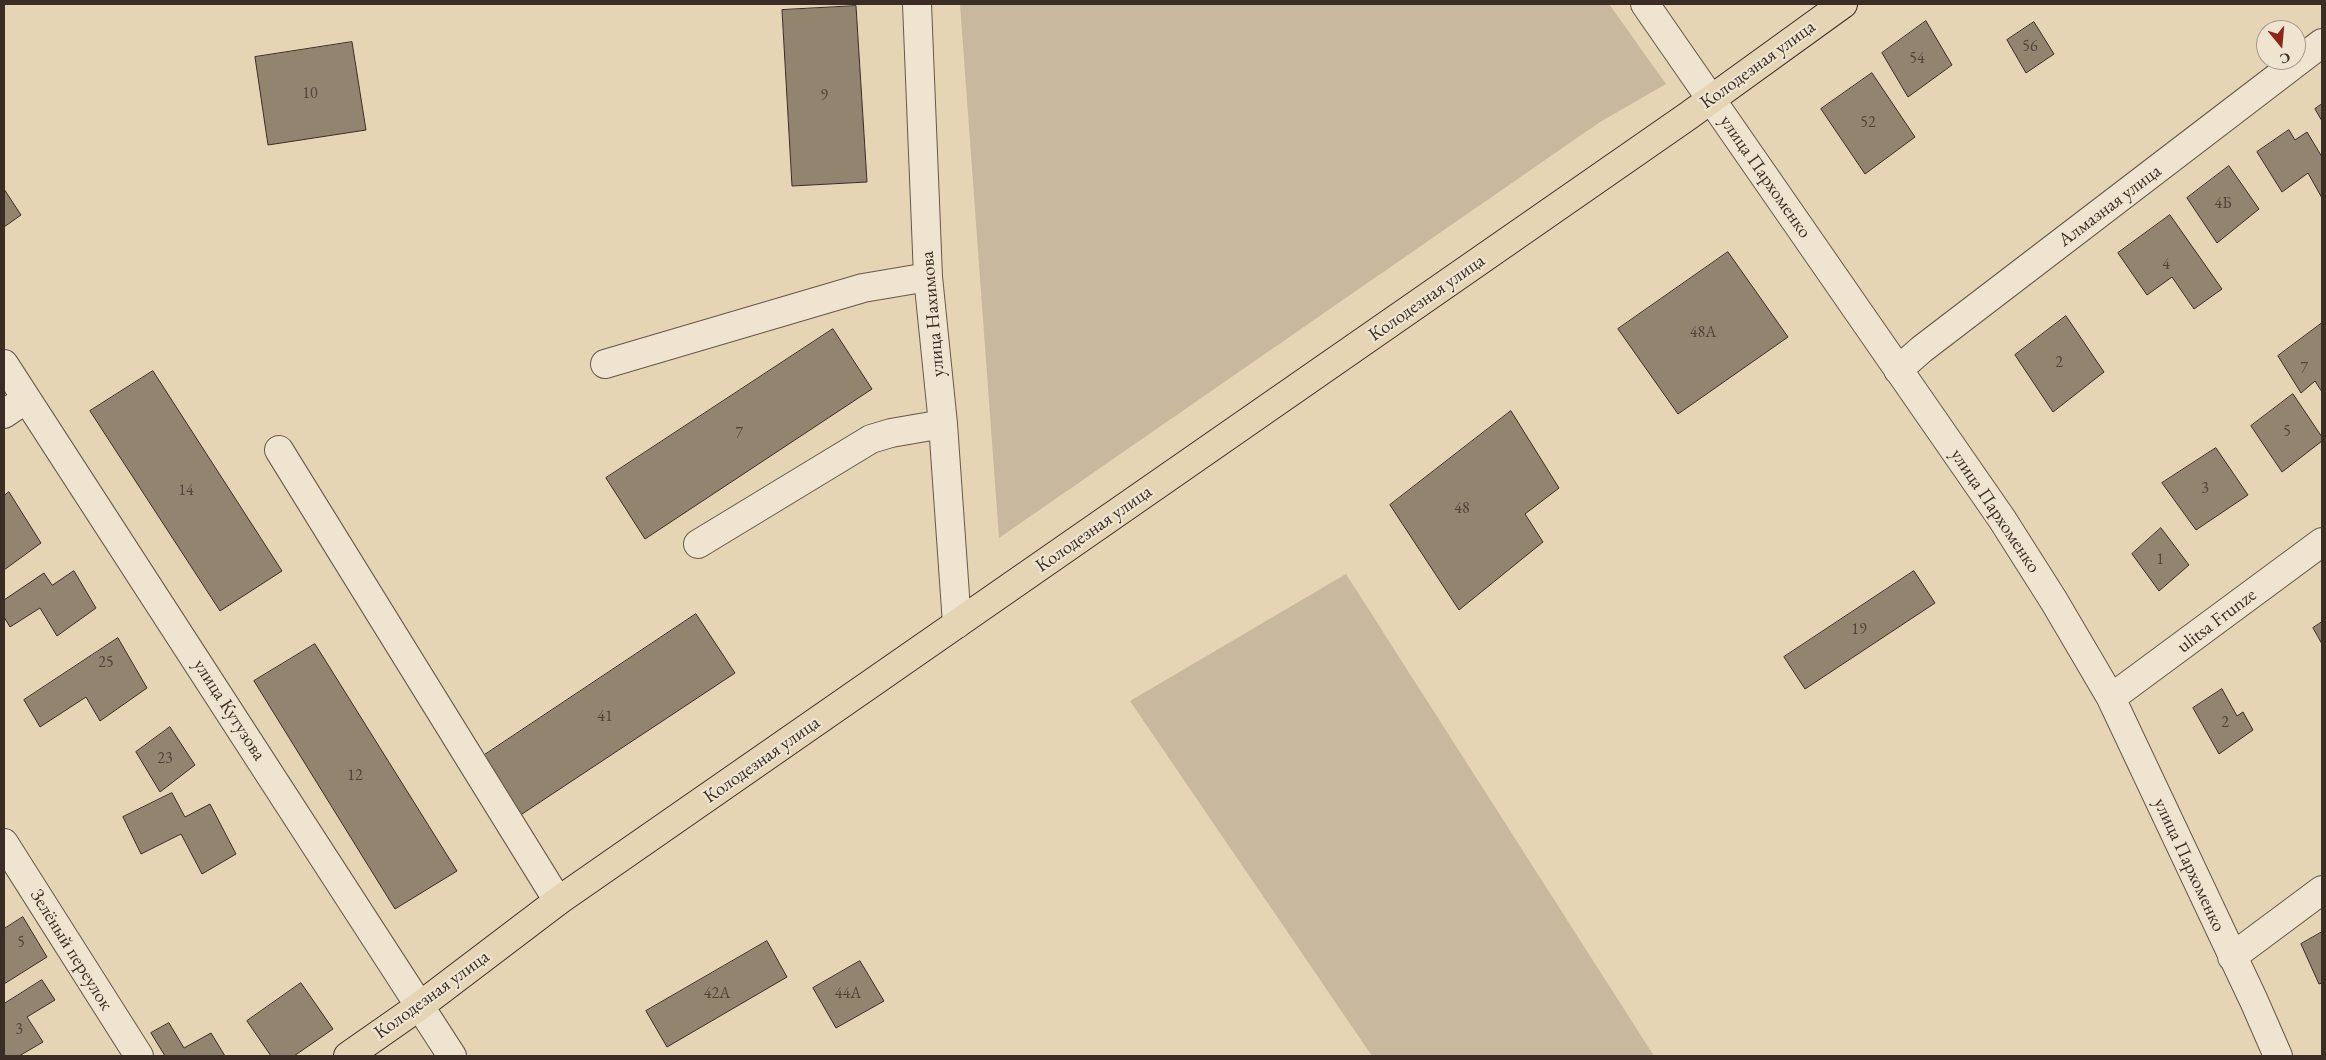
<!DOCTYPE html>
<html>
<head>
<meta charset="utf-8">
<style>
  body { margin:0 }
  #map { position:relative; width:2326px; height:1060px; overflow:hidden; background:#e5d5b5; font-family:"EB Garamond",serif }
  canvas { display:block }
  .frame { position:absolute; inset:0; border:5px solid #3b2d26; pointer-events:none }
  .north { position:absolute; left:2256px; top:20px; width:50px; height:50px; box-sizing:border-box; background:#eee4cf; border:1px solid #a69b8b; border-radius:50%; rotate:163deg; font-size:14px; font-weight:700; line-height:20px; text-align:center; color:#3b2d26 }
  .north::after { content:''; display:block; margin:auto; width:18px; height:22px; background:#8f2418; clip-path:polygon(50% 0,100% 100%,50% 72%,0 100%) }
</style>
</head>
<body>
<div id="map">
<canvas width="2326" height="1060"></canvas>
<div class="frame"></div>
<div class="north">С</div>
</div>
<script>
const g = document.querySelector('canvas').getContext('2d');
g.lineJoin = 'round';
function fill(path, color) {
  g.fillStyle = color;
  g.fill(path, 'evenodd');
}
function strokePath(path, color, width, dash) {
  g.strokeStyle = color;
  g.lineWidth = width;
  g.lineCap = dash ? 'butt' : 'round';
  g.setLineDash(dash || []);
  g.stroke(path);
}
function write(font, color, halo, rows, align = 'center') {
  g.font = font + ' "EB Garamond",serif';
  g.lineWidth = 4.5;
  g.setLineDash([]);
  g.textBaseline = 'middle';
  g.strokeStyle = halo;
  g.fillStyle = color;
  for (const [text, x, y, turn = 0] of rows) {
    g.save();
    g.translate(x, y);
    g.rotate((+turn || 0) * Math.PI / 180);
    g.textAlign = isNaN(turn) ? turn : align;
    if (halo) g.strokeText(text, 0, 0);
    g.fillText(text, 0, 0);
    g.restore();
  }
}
fill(new Path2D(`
  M960,4H1609L1666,84L1600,122L999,538Z
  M1346,574L1654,1056H1372L1130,701Z`), '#c8b89d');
const building = new Path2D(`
  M856,6L867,182L792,186L782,10Z
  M1926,21L1952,65L1908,97L1882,53Z
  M2034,22L2054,54L2026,73L2007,40Z
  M352,42L366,130L268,145L255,57Z
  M1872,73L1915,137L1865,174L1821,109Z
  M2322,104V121L2315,109Z
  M2289,130L2295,140L2307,132L2322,157V198L2308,173L2282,192L2257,152Z
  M2229,166L2259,209L2217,243L2187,198Z
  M4,189L21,215L4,227Z
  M2170,215L2222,289L2194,309L2172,277L2147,295L2118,253Z
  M1728,252L1788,337L1678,414L1618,329Z
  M2066,316L2104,372L2053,412L2015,355Z
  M2322,323V392L2315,381L2301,393L2278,356Z
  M833,329L872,389L645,539L606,478Z
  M153,371L282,571L220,611L90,411Z
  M2293,394L2322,437V441L2282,472L2251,426Z
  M1511,411L1559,488L1525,514L1543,542L1459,610L1390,505Z
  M2216,448L2248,495L2196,530L2162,483Z
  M9,492L41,543L4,570V496Z
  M2161,528L2189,565L2159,591L2132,554Z
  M74,571L96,608L57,636L40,608L10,627L4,617V600L44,573L52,585Z
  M1914,571L1935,603L1805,689L1784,657Z
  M696,614L735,673L513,820L474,762Z
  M2322,622V644L2313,628Z
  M118,638L147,688L100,721L86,697L40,727L24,700Z
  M315,644L457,871L395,909L254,681Z
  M2222,689L2237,716L2243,712L2253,730L2219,754L2193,708Z
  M170,727L195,765L160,792L136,752Z
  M172,793L185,817L210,804L236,854L202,874L181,834L141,854L123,817Z
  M23,917L47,957L4,984V929Z
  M2322,932V983L2319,984L2301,944Z
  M767,941L787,977L667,1047L646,1011Z
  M860,961L884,1001L836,1028L813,988Z
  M42,980L55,1000L27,1017L43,1042L19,1056H4V1004Z
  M301,983L333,1029L294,1056H271L247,1021Z
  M169,1023L184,1048L211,1033L225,1056H165L151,1033Z`);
fill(building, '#938470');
strokePath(building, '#3b2d26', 1);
const minor = new Path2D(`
  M917,4L928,277L943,424L957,624
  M1645,4L2002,519L2054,601L2111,698L2254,1001L2278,1056
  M4,364L452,1056
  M605,364L863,288L928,277
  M1898,370L1922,349L2322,43
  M4,414L26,399
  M279,450L558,901
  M698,544L871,439L891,433L943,424
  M2111,698L2322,542
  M4,843L139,1056
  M2232,957L2322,890`);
const major = new Path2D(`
  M348,1056L421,1005L558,901L1688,116L1843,4`);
strokePath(minor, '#66574a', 30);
strokePath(major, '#3b2d26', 30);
strokePath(minor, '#eee4cf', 28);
strokePath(major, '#e5d5b5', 28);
write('16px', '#514338', null, [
  ["56",2030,47],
  ["54",1917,59],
  ["10",310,94],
  ["9",824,96],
  ["52",1868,123],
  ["4Б",2223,204],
  ["4",2166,265],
  ["48А",1703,333],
  ["2",2059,363],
  ["7",2304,369],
  ["5",2287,432],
  ["7",739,434],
  ["3",2205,489],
  ["14",186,491],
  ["48",1462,509],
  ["1",2160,560],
  ["19",1859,630],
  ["25",106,663],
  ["41",605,717],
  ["2",2225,723],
  ["23",165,759],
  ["12",355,776],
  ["5",21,943],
  ["42А",717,994],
  ["44А",848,994],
  ["3",19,1030]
]);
write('19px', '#3b2d26', '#eee4cf', [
  ["Колодезная улица",1758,65,-36],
  ["улица Пархоменко",1765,177,55],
  ["Алмазная улица",2110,206,-37],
  ["Колодезная улица",1427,298,-35],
  ["улица Нахимова",933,314,-95],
  ["улица Пархоменко",1995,511,56],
  ["Колодезная улица",1094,529,-35],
  ["ulitsa Frunze",2217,621,-37],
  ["улица Кутузова",229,710,57],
  ["Колодезная улица",762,760,-35],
  ["улица Пархоменко",2189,865,65],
  ["Зелёный переулок",71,950,58],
  ["Колодезная улица",432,995,-36]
]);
</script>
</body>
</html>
